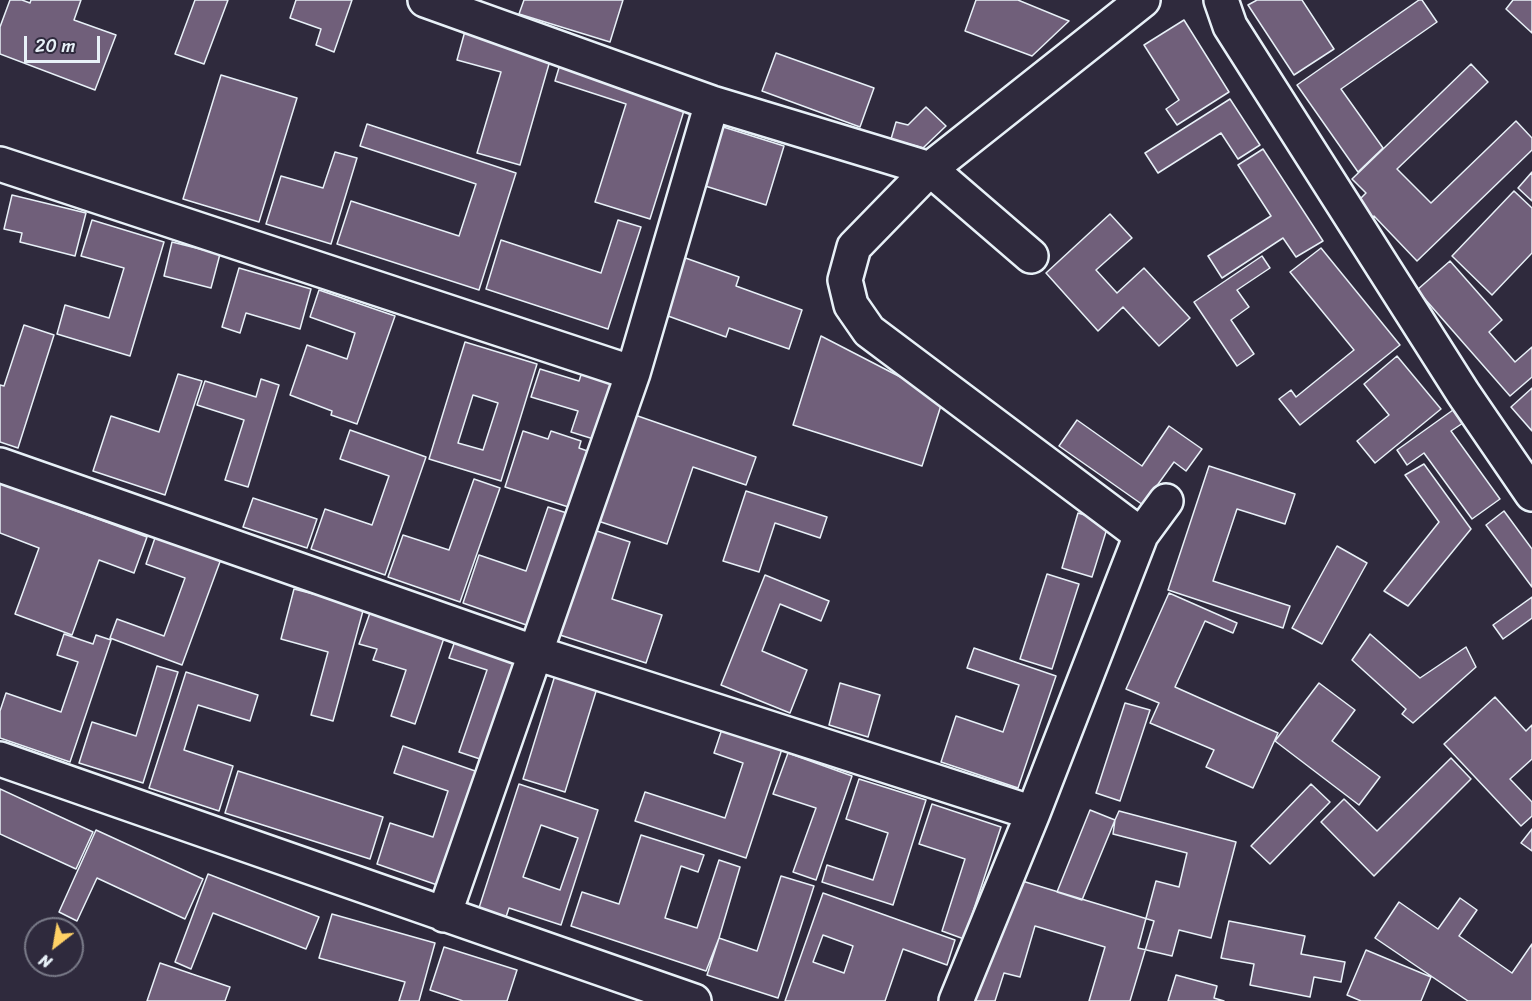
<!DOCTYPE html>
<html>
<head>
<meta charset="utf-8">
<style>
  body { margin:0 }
  #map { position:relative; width:1532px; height:1001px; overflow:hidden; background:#2f2a3d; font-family:Sriracha,sans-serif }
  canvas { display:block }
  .north { position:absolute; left:24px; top:917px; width:60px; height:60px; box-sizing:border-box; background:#2f2a3d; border:2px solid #797a88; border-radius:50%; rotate:211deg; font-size:16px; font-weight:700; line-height:24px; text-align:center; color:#e8f1f8 }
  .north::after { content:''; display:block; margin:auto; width:21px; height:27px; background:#ffd166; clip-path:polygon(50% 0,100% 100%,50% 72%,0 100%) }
  .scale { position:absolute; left:24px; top:36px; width:76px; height:27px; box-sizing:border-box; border:3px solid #e8f1f8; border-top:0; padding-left:8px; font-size:18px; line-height:21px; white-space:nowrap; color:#e8f1f8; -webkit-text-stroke:4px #2f2a3d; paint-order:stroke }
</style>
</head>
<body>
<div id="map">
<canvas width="1532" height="1001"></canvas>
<div class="north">N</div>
<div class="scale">20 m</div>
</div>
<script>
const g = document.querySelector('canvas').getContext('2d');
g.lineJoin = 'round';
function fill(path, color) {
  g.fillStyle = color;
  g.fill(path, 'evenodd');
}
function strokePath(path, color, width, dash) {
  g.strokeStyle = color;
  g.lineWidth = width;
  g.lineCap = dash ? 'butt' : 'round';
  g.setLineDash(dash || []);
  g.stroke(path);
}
const building = new Path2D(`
  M10,0H22L30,3L31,0H81L74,20L116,35L95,90L0,54V27Z
  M195,0H228L204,64L175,54Z
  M296,0H352L334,52L316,45L321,29L290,18Z
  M524,0H623L610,42L519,14Z
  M976,0H1018L1069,21L1032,56L965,31Z
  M1257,0H1302L1334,49L1294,75L1248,5Z
  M1419,0H1422L1437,22L1341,89L1383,148L1358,172L1297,85Z
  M1513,0H1532V33L1506,9Z
  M1184,20L1229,92L1177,125L1166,109L1179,100L1144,45Z
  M465,31L551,57L520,165L477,153L501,72L457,60Z
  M776,53L874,88L860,127L762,91Z
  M561,61L687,101L650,219L595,202L626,104L555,81Z
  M1471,64L1488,82L1397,169L1431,203L1516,121L1532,138V150L1417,261L1374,216L1371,219L1356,203L1366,193L1352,179Z
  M221,75L297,98L259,222L183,199Z
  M1230,99L1260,145L1238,159L1221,133L1158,173L1145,153Z
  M926,107L946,126L923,148L891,139L896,122L908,125Z
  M367,124L516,173L479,290L337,244L351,201L459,236L476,184L360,146Z
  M720,126L784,146L766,205L702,185Z
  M1263,149L1323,241L1296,257L1283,238L1222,278L1208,256L1271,216L1238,165Z
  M335,152L357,158L331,244L266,224L281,176L323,188Z
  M1532,172V201L1518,188Z
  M1514,191L1532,208V253L1492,295L1452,256Z
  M12,195L86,213L75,256L20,242L22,233L4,229Z
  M1110,214L1132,238L1096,270L1117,293L1144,268L1190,318L1159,346L1123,307L1098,331L1046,273Z
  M92,220L164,242L130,356L57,334L65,305L109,318L124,268L81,256Z
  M618,220L641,227L608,329L486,289L501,240L601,273Z
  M172,242L220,254L211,288L164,276Z
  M1321,248L1400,345L1300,425L1279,399L1291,390L1296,397L1354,350L1290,272Z
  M677,255L739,277L736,286L802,310L789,349L729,328L726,337L657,312Z
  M1262,256L1270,268L1237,290L1249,307L1231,320L1254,354L1237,366L1194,302Z
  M1450,261L1502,320L1489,332L1515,362L1532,347V377L1510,396L1417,290Z
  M239,268L311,289L300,329L246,313L240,333L222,327Z
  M319,290L395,316L357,424L331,415L332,411L290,395L307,345L347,359L355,333L310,317Z
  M24,325L54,335L18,448L0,442V385L4,386Z
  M821,336L943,399L922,466L793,425Z
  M465,342L537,364L501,481L429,459ZM473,395L498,403L483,450L458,443Z
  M1397,356L1441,409L1375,463L1357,441L1389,415L1364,384Z
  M540,369L579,381L583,369L619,381L600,441L571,432L578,411L531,397Z
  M178,374L202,381L165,495L93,471L111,416L159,432Z
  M261,379L279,385L248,487L225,480L244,420L197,405L205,381L256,397Z
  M1532,388V431L1511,407Z
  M1453,410L1463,423L1451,431L1500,499L1472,519L1424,453L1407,465L1397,450Z
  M632,414L756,457L746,485L693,467L667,544L595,520Z
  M1077,420L1142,466L1169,426L1202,449L1186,471L1174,462L1143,505L1059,446Z
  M350,430L426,457L385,575L311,549L325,509L372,525L389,476L340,459Z
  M523,431L548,439L551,431L581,441L579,448L596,454L578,510L505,487Z
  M1424,464L1471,529L1408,606L1384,591L1439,522L1405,475Z
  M1209,466L1295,494L1285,524L1237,509L1213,581L1290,606L1283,628L1168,590Z
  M474,479L500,488L460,602L388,577L403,535L449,550Z
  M0,483L147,537L134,573L99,560L72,635L15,614L39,548L0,533Z
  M746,491L827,517L820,538L775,523L759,572L723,561Z
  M253,498L317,519L307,548L243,527Z
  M548,507L573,515L535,628L463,603L479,555L526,571Z
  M1504,511L1532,549V587L1486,525Z
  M1078,513L1109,522L1092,577L1062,568Z
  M594,530L630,542L612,599L662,615L646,663L560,635Z
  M156,535L221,559L182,665L110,638L117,619L164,636L185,578L146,564Z
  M1337,546L1367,563L1322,644L1292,628Z
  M1047,574L1079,584L1052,669L1020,659Z
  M765,575L829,601L821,621L780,604L762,651L807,670L790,713L721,685Z
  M294,589L364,607L333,721L311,715L328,652L281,639Z
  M1169,593L1237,623L1233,633L1205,621L1175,687L1278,733L1253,788L1206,767L1214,750L1150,723L1159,703L1126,689Z
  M1532,597V618L1503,639L1493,625Z
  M371,610L445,635L415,724L391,716L406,670L373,660L377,649L359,644Z
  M64,634L93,644L96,635L111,640L70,762L0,738V711L6,693L61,712L78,662L57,655Z
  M1370,634L1420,678L1466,647L1476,667L1413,723L1402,714L1406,709L1352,660Z
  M456,638L518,659L483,760L459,752L487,670L449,658Z
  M974,648L1056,676L1018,788L941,762L956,716L1003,732L1019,685L967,668Z
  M157,666L178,672L143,783L79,763L92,722L136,736Z
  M186,672L258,695L250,721L198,705L184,750L233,766L219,811L149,788Z
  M556,672L598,685L565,792L523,779Z
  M840,683L880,695L868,737L829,725Z
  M1319,683L1355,710L1332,741L1380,777L1359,805L1275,741Z
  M1495,697L1526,731L1532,725V759L1510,779L1532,802V816L1521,826L1444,744Z
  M1125,703L1150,710L1120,801L1096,793Z
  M722,729L782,749L746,858L635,821L645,792L725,818L743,763L714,753Z
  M403,746L481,773L443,887L377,864L390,823L433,837L448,791L394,773Z
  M788,753L852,776L816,880L793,872L816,808L773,794Z
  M1451,758L1471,779L1374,876L1321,822L1344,799L1377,831Z
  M238,771L383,817L370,859L225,813Z
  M859,779L926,800L893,905L822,882L827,865L873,880L888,833L846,819Z
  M519,784L598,810L561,925L509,908L505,920L478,911ZM541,825L578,838L560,890L523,877Z
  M1311,784L1330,802L1270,864L1251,846Z
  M0,789L93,832L76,869L0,834Z
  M932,804L1001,827L964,939L942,931L965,859L919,844Z
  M1090,810L1115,820L1082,900L1057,892Z
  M1119,811L1236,842L1211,938L1179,930L1172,956L1138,948L1156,881L1179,887L1187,853L1113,834L1115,820Z
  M1532,829V851L1521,843Z
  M96,830L203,879L185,919L97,878L77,921L59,912Z
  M641,835L704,855L698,872L681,866L665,918L697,928L719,860L740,867L719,938L706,971L571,926L582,892L619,904Z
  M208,874L319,917L306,949L213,913L191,969L175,962Z
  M781,876L814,886L778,998L707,975L719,938L757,951Z
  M1009,877L1154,921L1130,1001H1089L1105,947L1035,926L1020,977L1004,973L995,1001H972Z
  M823,893L955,940L947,965L903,949L885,1001H785ZM823,935L853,946L844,973L813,962Z
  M1460,898L1477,910L1459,936L1512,973L1532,944V1001H1468L1375,938L1399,902L1438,929Z
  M332,914L435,943L419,1001H399L405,982L319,958Z
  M1229,921L1305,936L1301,954L1345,962L1341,982L1314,977L1310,997L1250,985L1254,964L1221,958Z
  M444,947L517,970L507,1001H463L430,990Z
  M1366,950L1431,977L1421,1001H1361L1347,995Z
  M160,963L230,987L225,1001H147Z
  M1176,975L1217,986L1214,998L1224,1001H1168Z`);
fill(building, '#705f7a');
strokePath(building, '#e8f1f8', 1.5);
const minor = new Path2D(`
  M425,0L712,103L930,169L1031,256
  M1221,0L1230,26L1463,393L1532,494
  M0,164L633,373
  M0,465L536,653L1033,813
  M1141,535L869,331L851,305L845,280L854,247L930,169L1143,0
  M0,759L694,1001
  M444,915L633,373L712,103
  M956,1001L1033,813L1141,535L1166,501`);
strokePath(minor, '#e8f1f8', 38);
strokePath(minor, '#2f2a3d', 33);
</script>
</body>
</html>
